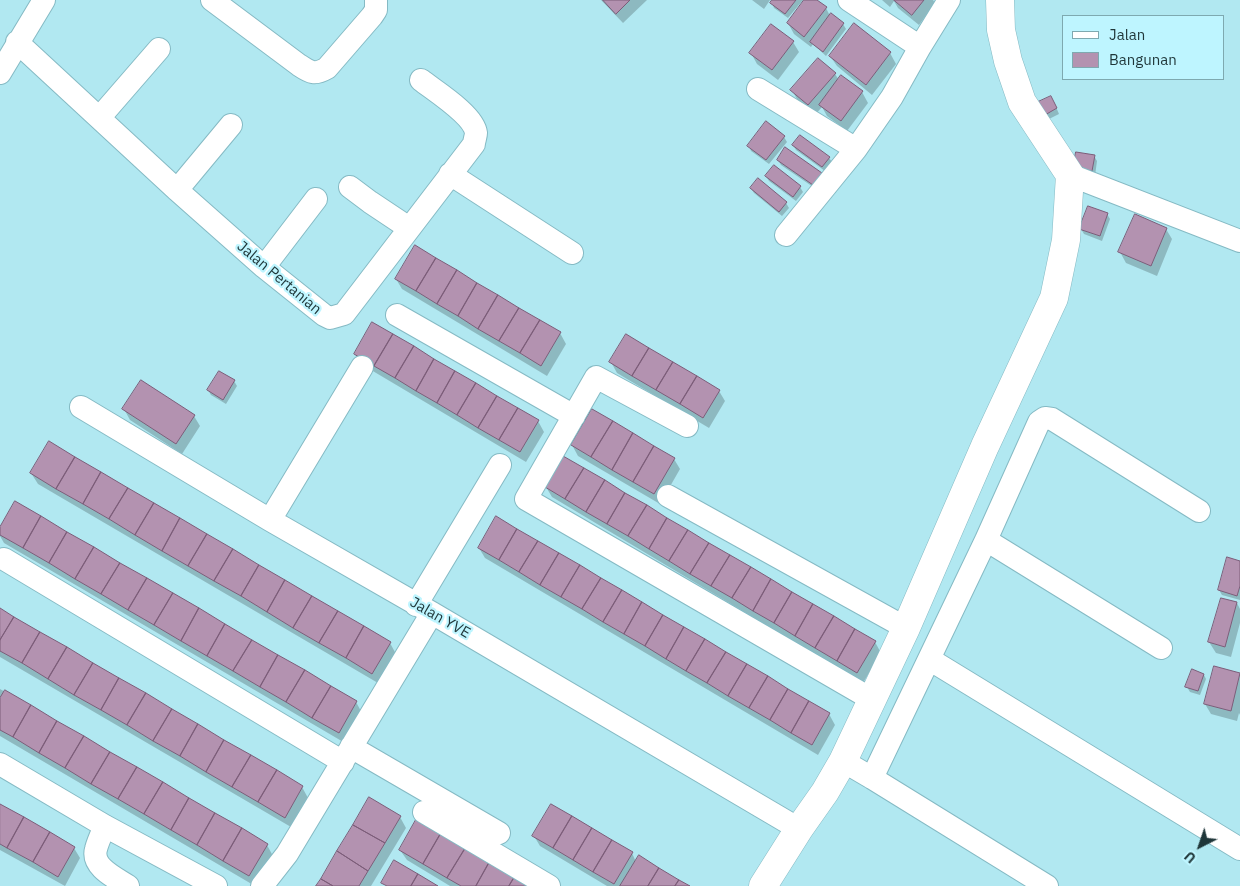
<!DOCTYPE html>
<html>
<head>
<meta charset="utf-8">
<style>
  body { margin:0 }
  #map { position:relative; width:1240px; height:886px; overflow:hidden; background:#b1e8f1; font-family:"IBM Plex Sans",sans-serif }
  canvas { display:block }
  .legend { position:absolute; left:1062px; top:15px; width:162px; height:65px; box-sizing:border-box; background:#bef5ff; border:1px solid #7ea9b0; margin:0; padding:6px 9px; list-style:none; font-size:15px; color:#1f3639 }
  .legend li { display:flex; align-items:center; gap:10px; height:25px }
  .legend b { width:25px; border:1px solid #7ea9b0 }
  .north { position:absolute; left:1175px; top:821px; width:50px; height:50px; -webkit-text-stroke:4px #bef5ff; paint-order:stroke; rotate:221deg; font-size:14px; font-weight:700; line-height:20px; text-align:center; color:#1f3639 }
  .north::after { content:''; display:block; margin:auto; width:18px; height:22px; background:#1f3639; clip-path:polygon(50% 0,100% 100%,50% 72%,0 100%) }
</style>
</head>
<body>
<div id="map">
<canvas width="1240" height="886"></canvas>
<ul class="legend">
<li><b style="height:6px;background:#fff"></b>Jalan</li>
<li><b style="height:14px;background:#b392b0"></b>Bangunan</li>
</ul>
<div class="north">U</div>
</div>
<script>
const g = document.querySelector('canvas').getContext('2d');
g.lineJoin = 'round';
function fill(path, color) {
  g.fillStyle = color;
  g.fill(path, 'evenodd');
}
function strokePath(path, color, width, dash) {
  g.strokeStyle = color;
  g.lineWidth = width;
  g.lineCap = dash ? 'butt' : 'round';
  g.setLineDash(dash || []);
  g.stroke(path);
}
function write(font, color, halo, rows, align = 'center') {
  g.font = font + ' "IBM Plex Sans",sans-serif';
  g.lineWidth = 4.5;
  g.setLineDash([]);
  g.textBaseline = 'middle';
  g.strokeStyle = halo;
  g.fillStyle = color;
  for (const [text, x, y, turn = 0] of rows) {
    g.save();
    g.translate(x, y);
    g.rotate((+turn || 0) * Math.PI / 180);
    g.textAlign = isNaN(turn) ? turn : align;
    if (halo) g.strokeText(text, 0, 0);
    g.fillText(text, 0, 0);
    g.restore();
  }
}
fill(new Path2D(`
  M601,0H647L623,23Z
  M752,0H770L764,9Z
  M774,0H803L788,18L774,8L772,3Z
  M806,0H815L826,8L830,16L843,24L846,29L826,56L813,44L811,47L794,34L788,23Z
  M882,0H933L935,3L919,25L898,8L894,1L890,7Z
  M854,25L890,53L896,64L872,95L837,66L830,56Z
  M793,42L799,52L778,80L757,64L751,53Z
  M835,74L839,80L862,92L868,103L847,131L827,116L822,107L815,115L798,101L792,90Z
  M1054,102L1059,114L1049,119L1040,103Z
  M784,137L787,142L769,164L751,151L749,146Z
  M793,145L829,158L832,162L825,171L796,150Z
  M786,149L816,189L781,165L778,160Z
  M1094,156L1097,161L1095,176L1077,172Z
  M766,176L800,187L803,192L796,201L769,181Z
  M751,188L786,203L789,208L782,216L754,193Z
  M1107,214L1110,219L1102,241L1084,234L1081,229Z
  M1166,229L1172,239L1157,276L1126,263L1120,252Z
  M396,279L560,333L566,344L547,376L402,289Z
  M355,354L538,421L544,432L526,462L361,364Z
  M611,362L719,391L725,401L709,428L617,373Z
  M234,381L237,386L226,404L211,395L208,390Z
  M124,409L194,416L200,426L182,454L130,420Z
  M572,445L674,459L680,469L660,504L578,456Z
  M31,473L390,643L396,654L378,683L38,484Z
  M546,487L875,642L881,653L863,683L552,497Z
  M497,518L829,714L835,725L818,755L485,558L479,548Z
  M0,529L356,702L362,713L345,743L4,543L0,536Z
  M1240,562V600L1222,595L1219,590Z
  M1237,603L1240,609V623L1231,657L1216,653L1209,642Z
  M0,610L302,787L308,798L291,827L0,657Z
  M1215,668L1240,674V715L1239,713L1237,721L1211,714L1205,704Z
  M1204,675L1206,679L1200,695L1190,692L1187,687Z
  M0,689L267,845L273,856L255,886L0,736Z
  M0,805L74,848L80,858L65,886L0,850Z
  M400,817L406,828L371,886H318Z
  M534,836L632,853L636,862L688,886H607L540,846Z
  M400,850L529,886H450L407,860Z`), '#0003');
const building = new Path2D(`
  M603,0H630L616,14Z
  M772,0H796L785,14L770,3Z
  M804,0H817L827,7L804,37L787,23Z
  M894,0H924L912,15Z
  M831,13L844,23L823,52L810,42Z
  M854,23L891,52L866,85L829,56Z
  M771,24L794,41L772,70L749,53Z
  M818,58L836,73L808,105L790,90Z
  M841,75L863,91L841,121L819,105Z
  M1051,96L1057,108L1045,115L1038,102Z
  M766,121L785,136L766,160L747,146Z
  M800,135L830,157L822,167L792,145Z
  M785,147L822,173L813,185L777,160Z
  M1076,152L1095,155L1092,171L1073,168Z
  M774,165L801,186L793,197L765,176Z
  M758,178L787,202L779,212L750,188Z
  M1088,206L1108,213L1100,236L1079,229Z
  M1135,214L1167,228L1151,266L1118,252Z
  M415,245L436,258L416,291L395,279Z
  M436,258L457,270L437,304L416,291Z
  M457,270L477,283L458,316L437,304Z
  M477,283L498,295L478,329L458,316Z
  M498,295L519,308L499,341L478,329Z
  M519,308L540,320L520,353L499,341Z
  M540,320L561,332L541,366L520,353Z
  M372,322L393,334L374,366L354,354Z
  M393,334L414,346L395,378L374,366Z
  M626,334L649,348L632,376L609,362Z
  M414,346L434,359L416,391L395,378Z
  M649,348L673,362L656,390L632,376Z
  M434,359L455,371L437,403L416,391Z
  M673,362L697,376L680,404L656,390Z
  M219,371L235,380L223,400L207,390Z
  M455,371L476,383L457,415L437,403Z
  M697,376L720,390L703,418L680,404Z
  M141,380L195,415L176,444L122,409Z
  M476,383L497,396L478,428L457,415Z
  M497,396L518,408L499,440L478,428Z
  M518,408L539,420L520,452L499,440Z
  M592,409L613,421L591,457L571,445Z
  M613,421L633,433L612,470L591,457Z
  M633,433L654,446L633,482L612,470Z
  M49,441L75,457L56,489L30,473Z
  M654,446L675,458L654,494L633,482Z
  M563,456L584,468L565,499L545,487Z
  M75,457L101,472L83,504L56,489Z
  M584,468L605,480L586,512L565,499Z
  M101,472L128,488L109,519L83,504Z
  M605,480L625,493L607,524L586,512Z
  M128,488L154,503L135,535L109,519Z
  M625,493L647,505L628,536L607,524Z
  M15,501L41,516L23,548L0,535V527Z
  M154,503L180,518L162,551L135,535Z
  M647,505L667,518L649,549L628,536Z
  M41,516L67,532L49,563L23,548Z
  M496,516L517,529L499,560L478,548Z
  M180,518L207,534L188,566L162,551Z
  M667,518L688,530L669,561L649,549Z
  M517,529L538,541L519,572L499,560Z
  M688,530L709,543L690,574L669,561Z
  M67,532L94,547L75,579L49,563Z
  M207,534L233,549L214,581L188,566Z
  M538,541L559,553L540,585L519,572Z
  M709,543L730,555L711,586L690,574Z
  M94,547L120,563L101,594L75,579Z
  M233,549L259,565L241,596L214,581Z
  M559,553L580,565L561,597L540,585Z
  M730,555L751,567L732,598L711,586Z
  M1227,557L1240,561V586L1237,596L1218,590Z
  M120,563L147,578L128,610L101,594Z
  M259,565L285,580L267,612L241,596Z
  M580,565L601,578L582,609L561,597Z
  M751,567L771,579L753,611L732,598Z
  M147,578L173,593L154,625L128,610Z
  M601,578L622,590L603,622L582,609Z
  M771,579L792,592L774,623L753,611Z
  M285,580L312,596L293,628L267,612Z
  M622,590L642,602L624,634L603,622Z
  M792,592L813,604L795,636L774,623Z
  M173,593L199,608L181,641L154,625Z
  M312,596L338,611L319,643L293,628Z
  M1221,598L1237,602L1225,647L1208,642Z
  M642,602L663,615L645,646L624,634Z
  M813,604L834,616L815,648L795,636Z
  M0,608L14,617L0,640Z
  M199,608L225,624L207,656L181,641Z
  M338,611L364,626L346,658L319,643Z
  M663,615L684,627L666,659L645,646Z
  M834,616L855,629L837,661L815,648Z
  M14,617L40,632L22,663L0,651V640Z
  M225,624L252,640L233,671L207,656Z
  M364,626L391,642L372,674L346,658Z
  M684,627L705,639L686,671L666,659Z
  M855,629L876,641L857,673L837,661Z
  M40,632L67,647L48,679L22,663Z
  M705,639L726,652L707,683L686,671Z
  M252,640L278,655L260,687L233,671Z
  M67,647L93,663L74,695L48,679Z
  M726,652L747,664L728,696L707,683Z
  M278,655L305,670L286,702L260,687Z
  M93,663L119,678L101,710L74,695Z
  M747,664L768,676L749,708L728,696Z
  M1214,666L1240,673L1231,711L1204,704Z
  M1192,669L1204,674L1198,691L1185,687Z
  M305,670L331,686L312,718L286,702Z
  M768,676L788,689L770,720L749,708Z
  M119,678L146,693L127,725L101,710Z
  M331,686L357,701L339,733L312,718Z
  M788,689L809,701L791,733L770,720Z
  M5,690L31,705L13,737L0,730V698Z
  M146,693L172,709L153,741L127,725Z
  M809,701L830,713L812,745L791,733Z
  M31,705L57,721L39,753L13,737Z
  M172,709L198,724L180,756L153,741Z
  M57,721L84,736L65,768L39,753Z
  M198,724L224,740L206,772L180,756Z
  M84,736L110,752L91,784L65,768Z
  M224,740L251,755L232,787L206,772Z
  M110,752L137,767L118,799L91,784Z
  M251,755L277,770L258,802L232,787Z
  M137,767L163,782L144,814L118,799Z
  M277,770L303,786L285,818L258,802Z
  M163,782L189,798L171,830L144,814Z
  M369,797L401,816L385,843L353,825Z
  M189,798L215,813L197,845L171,830Z
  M0,804L24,817L7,848L0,844Z
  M551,804L572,816L553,848L532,836Z
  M215,813L242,828L223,861L197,845Z
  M572,816L592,828L573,860L553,848Z
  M24,817L50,832L33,862L7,848Z
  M417,818L441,833L423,864L399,850Z
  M353,825L385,843L368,871L337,851Z
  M242,828L268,844L249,876L223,861Z
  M592,828L612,840L593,872L573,860Z
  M50,832L75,847L58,877L33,862Z
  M441,833L466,847L447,878L423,864Z
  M612,840L633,852L614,884L593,872Z
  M466,847L490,861L476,886H461L447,878Z
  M337,851L368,871L359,886H333L321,879Z
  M639,855L659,868L648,886H620Z
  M394,860L418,874L411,886H387L381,883Z
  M490,861L515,876L509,886H476Z
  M659,868L679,880L675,886H648Z
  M418,874L438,886H411Z
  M515,876L532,886H509Z
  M321,879L333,886H316Z
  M679,880L690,886H675Z`);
fill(building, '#b392b0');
strokePath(building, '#7c5d79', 1);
const minor = new Path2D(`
  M212,0L299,65C311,73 315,75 327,68L372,16L376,10V0
  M849,0L920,47
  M17,42L177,190L264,267L324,315L330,318L344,314L474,144C474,141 476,136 476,133C474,115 435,91 421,80
  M0,73L44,0
  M758,89L856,149
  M100,117L159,49
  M450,174L572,253
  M1070,175L1240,241
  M350,187L370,202L409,228
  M177,190L231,125
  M786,235L856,149L892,97L920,47L949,0
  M264,267L316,199
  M397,315L574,416
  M81,407L270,520L432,613L799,829
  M687,426L596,377L526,499L873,700
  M668,496L906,628
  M270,520L362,367
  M986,540L1161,648
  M4,559L343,762
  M416,605L500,465
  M929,659L1240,849
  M351,747L499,833
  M843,761L872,778L1047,886
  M0,764L105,826L216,886
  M872,778L986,540L1039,422L1045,418L1052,419L1199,511
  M424,812L549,886
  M105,826C102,833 98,841 96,849C91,867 116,878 128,886
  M262,886L287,854L432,613`);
const tertiary = new Path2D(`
  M763,886L799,829L825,792L843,761L906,628L985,446L1054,298L1066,240L1070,175L1022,102L1008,61L1001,30L1000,0`);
strokePath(minor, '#85bac4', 24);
strokePath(tertiary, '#85bac4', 29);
strokePath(minor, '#fff', 22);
strokePath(tertiary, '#fff', 28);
write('15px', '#1f3639', '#bef5ff', [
  ["Jalan Pertanian",279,278,40],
  ["Jalan YVE",440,618,30]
]);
</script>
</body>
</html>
